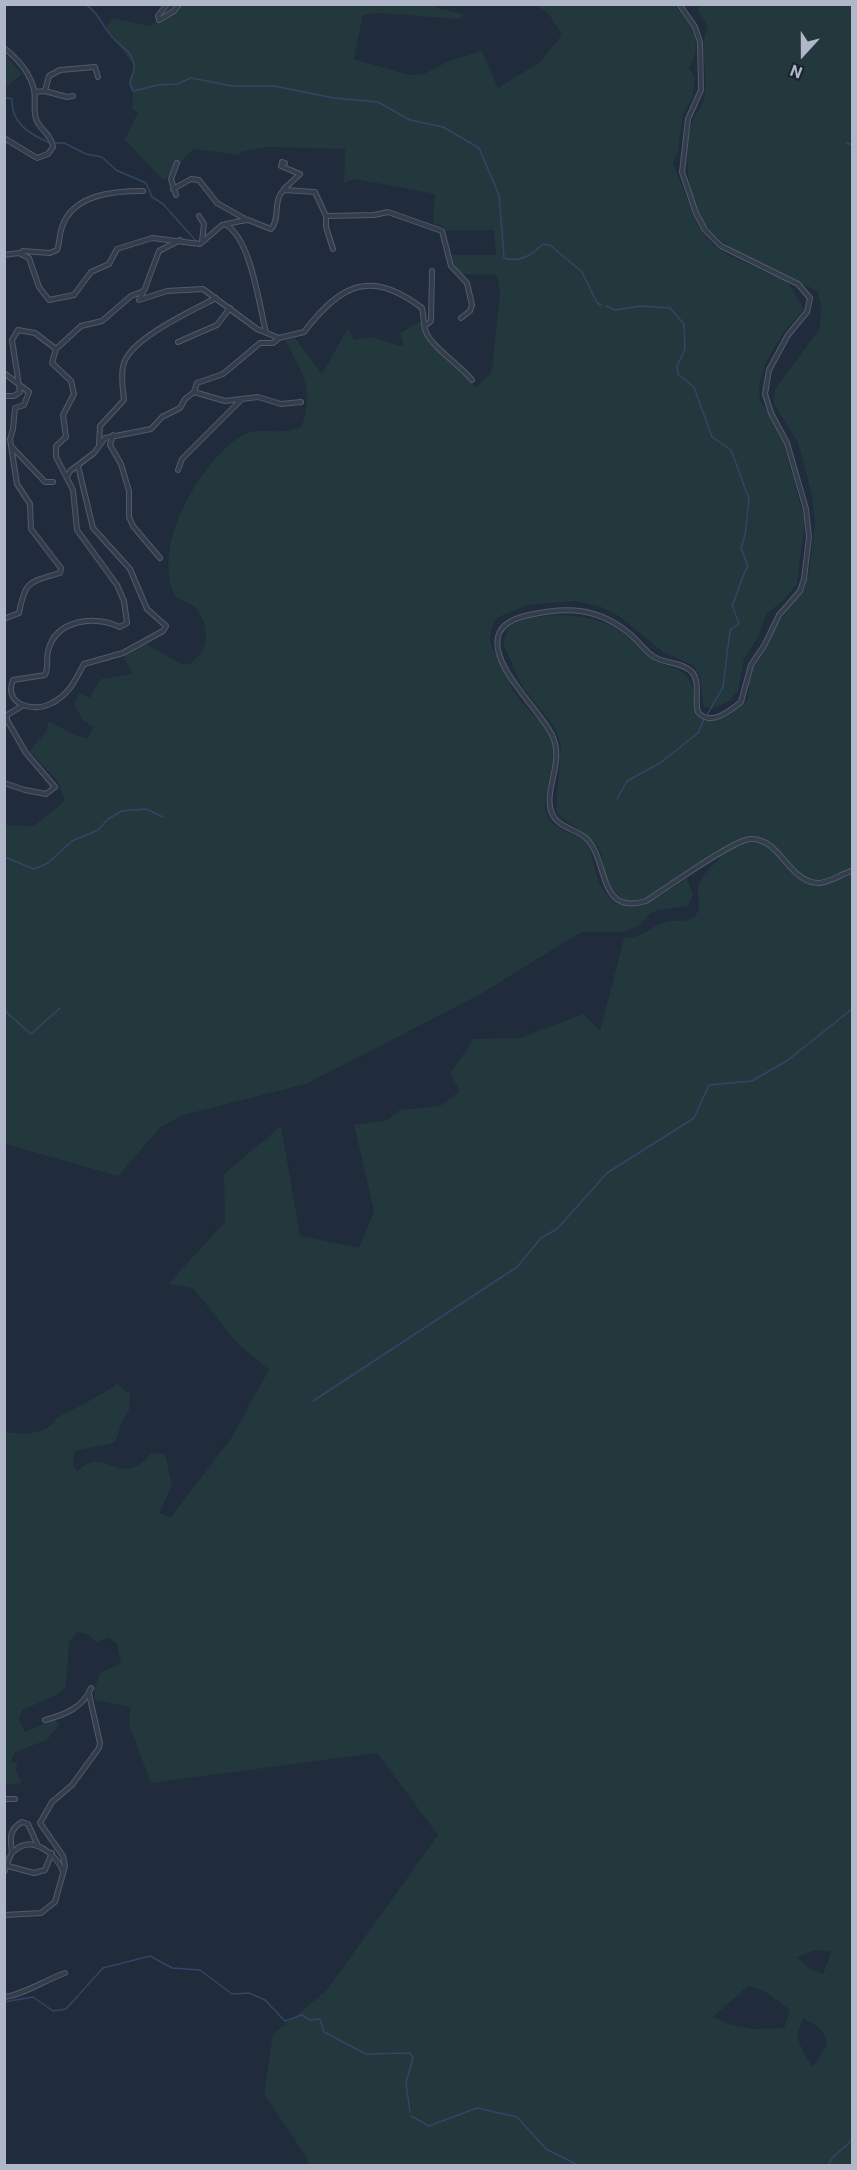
<!DOCTYPE html>
<html>
<head>
<meta charset="utf-8">
<style>
  body { margin:0 }
  #map { position:relative; width:857px; height:2170px; overflow:hidden; background:#202b3c; font-family:Roboto,sans-serif }
  canvas { display:block }
  .frame { position:absolute; inset:0; border:6px solid #afb7c8; pointer-events:none }
  .north { position:absolute; left:773px; top:24px; width:60px; height:60px; -webkit-text-stroke:4px #1a2231; paint-order:stroke; rotate:201deg; font-size:16px; font-weight:700; line-height:24px; text-align:center; color:#afb7c8 }
  .north::after { content:''; display:block; margin:auto; width:21px; height:27px; background:#afb7c8; clip-path:polygon(50% 0,100% 100%,50% 72%,0 100%) }
</style>
</head>
<body>
<div id="map">
<canvas width="857" height="2170"></canvas>
<div class="frame"></div>
<div class="north">N</div>
</div>
<script>
const g = document.querySelector('canvas').getContext('2d');
g.lineJoin = 'round';
function fill(path, color) {
  g.fillStyle = color;
  g.fill(path, 'evenodd');
}
function strokePath(path, color, width, dash) {
  g.strokeStyle = color;
  g.lineWidth = width;
  g.lineCap = dash ? 'butt' : 'round';
  g.setLineDash(dash || []);
  g.stroke(path);
}
fill(new Path2D(`
  M701,4L852,5V2165H309L305,2155L264,2094L273,2034L327,1990L438,1835L377,1753L151,1783L129,1725L130,1707L95,1700L94,1689L100,1673L121,1663L117,1644L109,1638L96,1642L87,1634L77,1632L69,1642L66,1687L55,1696L22,1710L19,1720L25,1732L55,1719L59,1725L47,1740L15,1752L11,1761L18,1764L15,1769L22,1783L5,1785L4,1432C18,1434 39,1435 50,1426C54,1423 55,1418 60,1416C80,1406 98,1397 117,1384L130,1394L129,1411L123,1419L116,1440L111,1444L78,1450L74,1453L73,1466L78,1471C99,1449 109,1473 132,1468C140,1466 146,1458 152,1453L165,1454L172,1486L159,1513L171,1517L230,1440L269,1370L237,1343L193,1288L168,1284L225,1222L224,1174L281,1126L300,1236L359,1248L374,1211L354,1125L387,1120L400,1110L440,1106L460,1091L450,1073L474,1039L520,1038L583,1014L600,1031L624,938C644,938 648,927 666,922C675,919 690,924 696,915C702,905 697,898 698,888C699,876 712,866 720,859L718,851L649,898L629,902C597,886 609,857 594,841C582,829 567,824 556,812L561,745L555,728L522,686L503,644L509,627C535,609 593,612 619,630C632,639 640,652 654,660C664,667 678,666 687,676C696,686 693,702 696,715C715,730 732,713 748,700L750,673L764,652L777,624L805,588L809,572L815,524L812,496L798,442L774,404L775,389L820,328L821,305L817,291C784,274 744,261 716,236C687,212 681,153 693,120C695,114 700,109 702,104C711,79 697,49 708,27L698,11ZM816,1950L831,1952L823,1974L810,1969L797,1957ZM748,1986L764,1991L790,2010L784,2028L753,2029L727,2024L713,2017ZM803,2018C816,2025 825,2030 827,2044L813,2067L804,2054L797,2036Z
  M169,5H434L440,9L464,14L459,19L379,13L363,15L354,59L409,75L424,74L449,61L482,51L498,88L540,62L562,35L548,13L535,5H674C691,25 705,42 689,68L695,77L692,99L683,115L678,151L673,163L698,226L710,242L726,254L788,282L804,309L783,333L765,364L759,385L760,400L782,439L805,520L797,584L784,600L766,614L758,637L744,659L738,691L729,701L715,708L704,707L700,677L694,666L663,652L619,616L601,607L575,601L527,605L496,618C483,644 494,649 507,671C511,678 510,686 514,692C523,706 538,717 547,731C563,755 541,788 546,811C551,833 576,830 587,845C593,854 594,869 598,879C619,930 657,898 687,878L693,895L688,906L659,910L651,913L637,927L622,932H581L479,995L306,1084L183,1115L161,1127L118,1176L5,1144V825L34,826L65,801L56,779L29,751L46,732L49,721L74,735L88,738L93,728L83,720L74,705L79,692L89,698L101,679L132,674L124,657L144,643L181,664H190C194,660 200,655 203,650C210,638 204,612 192,605C183,600 175,600 172,589C156,539 198,469 236,439C256,423 281,438 302,426C314,389 303,373 285,341L295,338L322,374L348,328L354,340L372,337L404,347L400,333L422,321L429,339L460,365L476,388L492,371L500,293L497,275L459,274L451,255H496L494,230L447,231L442,226L433,223L435,194L355,179L344,183L345,149L268,147L241,152L240,155L193,149L164,181L125,140L138,112L132,109L133,93L128,84L134,66L106,28L112,18L151,26L169,7Z
  M5,54L22,74L5,88Z`), '#22383d');
strokePath(new Path2D(`
  M85,4C99,13 103,27 113,38C121,47 131,50 134,64C136,75 126,79 133,91L158,85L177,84L191,78L232,86H274L334,98L378,102L410,120L443,127L479,148L499,195L504,258C520,263 532,255 543,244L550,245L582,272L597,303L601,305
  M4,97L12,99C11,123 29,134 50,143
  M56,143H64L86,154L102,157L116,170L146,183L152,197L163,204L197,242
  M847,143L852,145
  M606,306L615,310L641,306L670,308L684,324L685,349L677,366L678,374L694,387L712,437L731,450L749,499L745,535L741,548L748,566C740,579 739,592 732,605L739,624L730,630L723,687L707,715
  M617,799L627,781L660,763L698,733L704,719
  M4,857L34,869L48,863L72,841L98,830L108,819L122,811L146,809L163,817
  M4,1010L31,1034L60,1008
  M313,1401L517,1267L541,1238L557,1229L607,1173L694,1118L709,1085L752,1081L788,1060L852,1009
  M4,2002L33,1997L53,2011L66,2009L103,1968L150,1956L172,1968L200,1970L232,1994L249,1993L265,2000L285,2021L302,2015L310,2020L320,2019L324,2032L366,2054L410,2053L413,2058L406,2083L410,2112
  M411,2116L429,2126L477,2108L517,2117L546,2149L580,2166
  M828,2166L832,2158L852,2140`), '#334565', 1.5);
const minor = new Path2D(`
  M679,4L695,27L700,42L701,90L688,119L682,172L696,213L705,230L721,246L798,284L810,298L807,312L788,335L769,370L765,394L771,413L787,443L806,509L809,537L804,579L800,591L779,615L764,646L751,665L741,702C730,711 710,727 698,712C694,699 701,683 692,672C682,662 666,664 654,657C645,651 639,642 631,635C600,608 568,606 529,615C516,618 501,623 498,637C491,667 540,710 552,735C565,762 544,787 551,811C556,827 574,828 586,838C609,860 597,916 646,901C665,889 733,840 750,839C780,837 788,882 818,883C829,883 841,874 852,871
  M159,20L174,11L179,4
  M159,20L158,16L167,4
  M4,48C18,59 30,72 34,90C36,99 33,110 36,119C40,130 52,135 53,147L48,154L37,158L4,138
  M45,91L67,97L73,96
  M35,92L45,91L49,76L60,70L95,67L98,77
  M173,189L191,179L199,180L217,203L247,220
  M284,189L300,174L281,166L282,162L285,163
  M176,195L171,179L177,163
  M199,216L204,224L202,241
  M326,216L374,215L388,212L442,231L451,266L467,283L472,305L470,311L461,318
  M326,216V227L333,249
  M226,225C251,239 259,305 266,332
  M20,253L23,251L50,253L57,250C60,243 59,235 62,227C73,194 114,191 143,191
  M4,255L19,253L29,258L39,287L49,300L74,295L91,272L109,264L117,249L152,238L200,244L222,225L241,221L248,220L271,229C281,218 272,200 284,190L315,192L326,216
  M143,292L139,300L167,291L203,289L257,329L279,338
  M425,326L431,321L432,271
  M178,342L217,325L230,308
  M56,349L52,363L71,381L74,394L63,415L66,437L56,446V457L73,490L77,530L117,585L124,601L127,623L120,627C95,615 56,619 48,651C46,659 49,667 45,675L13,680C3,705 34,713 52,703C70,694 75,680 84,664L123,653L163,631L166,626L147,609L130,569L93,528L78,466
  M56,349L81,326L102,321L131,296L144,291L159,251L180,240
  M4,373L29,392L24,405L15,408L13,429L10,439L17,484L30,504L31,529L61,568L60,573C30,582 25,580 19,613L4,619
  M194,392L197,383L223,374L260,343H273L279,338L304,332C340,285 370,268 422,308C424,316 423,325 426,332C432,347 460,365 472,380
  M4,396H14L20,392L12,340L18,330L35,333L56,349
  M113,435L110,445L121,464L129,491V517L133,526L160,558
  M99,444L100,426L124,400C123,389 120,374 124,363C132,338 193,310 216,298
  M11,446L45,482H53
  M178,470L182,459L241,400
  M67,477L70,471L94,453L105,438L151,429L162,417L180,408L185,399L194,392L225,401L258,397L281,404L301,402
  M4,783L25,790L46,794L55,787L26,753L7,720V715L22,706
  M45,1720C64,1715 83,1708 91,1688
  M4,1799H15
  M12,1852C10,1839 9,1829 22,1822L28,1824L38,1846
  M4,1865L34,1873L45,1870L52,1853
  M4,1872C8,1865 8,1856 14,1851C32,1834 56,1854 63,1871
  M4,1915L41,1913L55,1902L65,1866L63,1856L40,1823L52,1802L72,1785L99,1748L100,1743L89,1694
  M4,1997C23,1995 45,1980 65,1973`);
strokePath(minor, '#525a6a', 6);
strokePath(minor, '#343d4c', 4);
</script>
</body>
</html>
